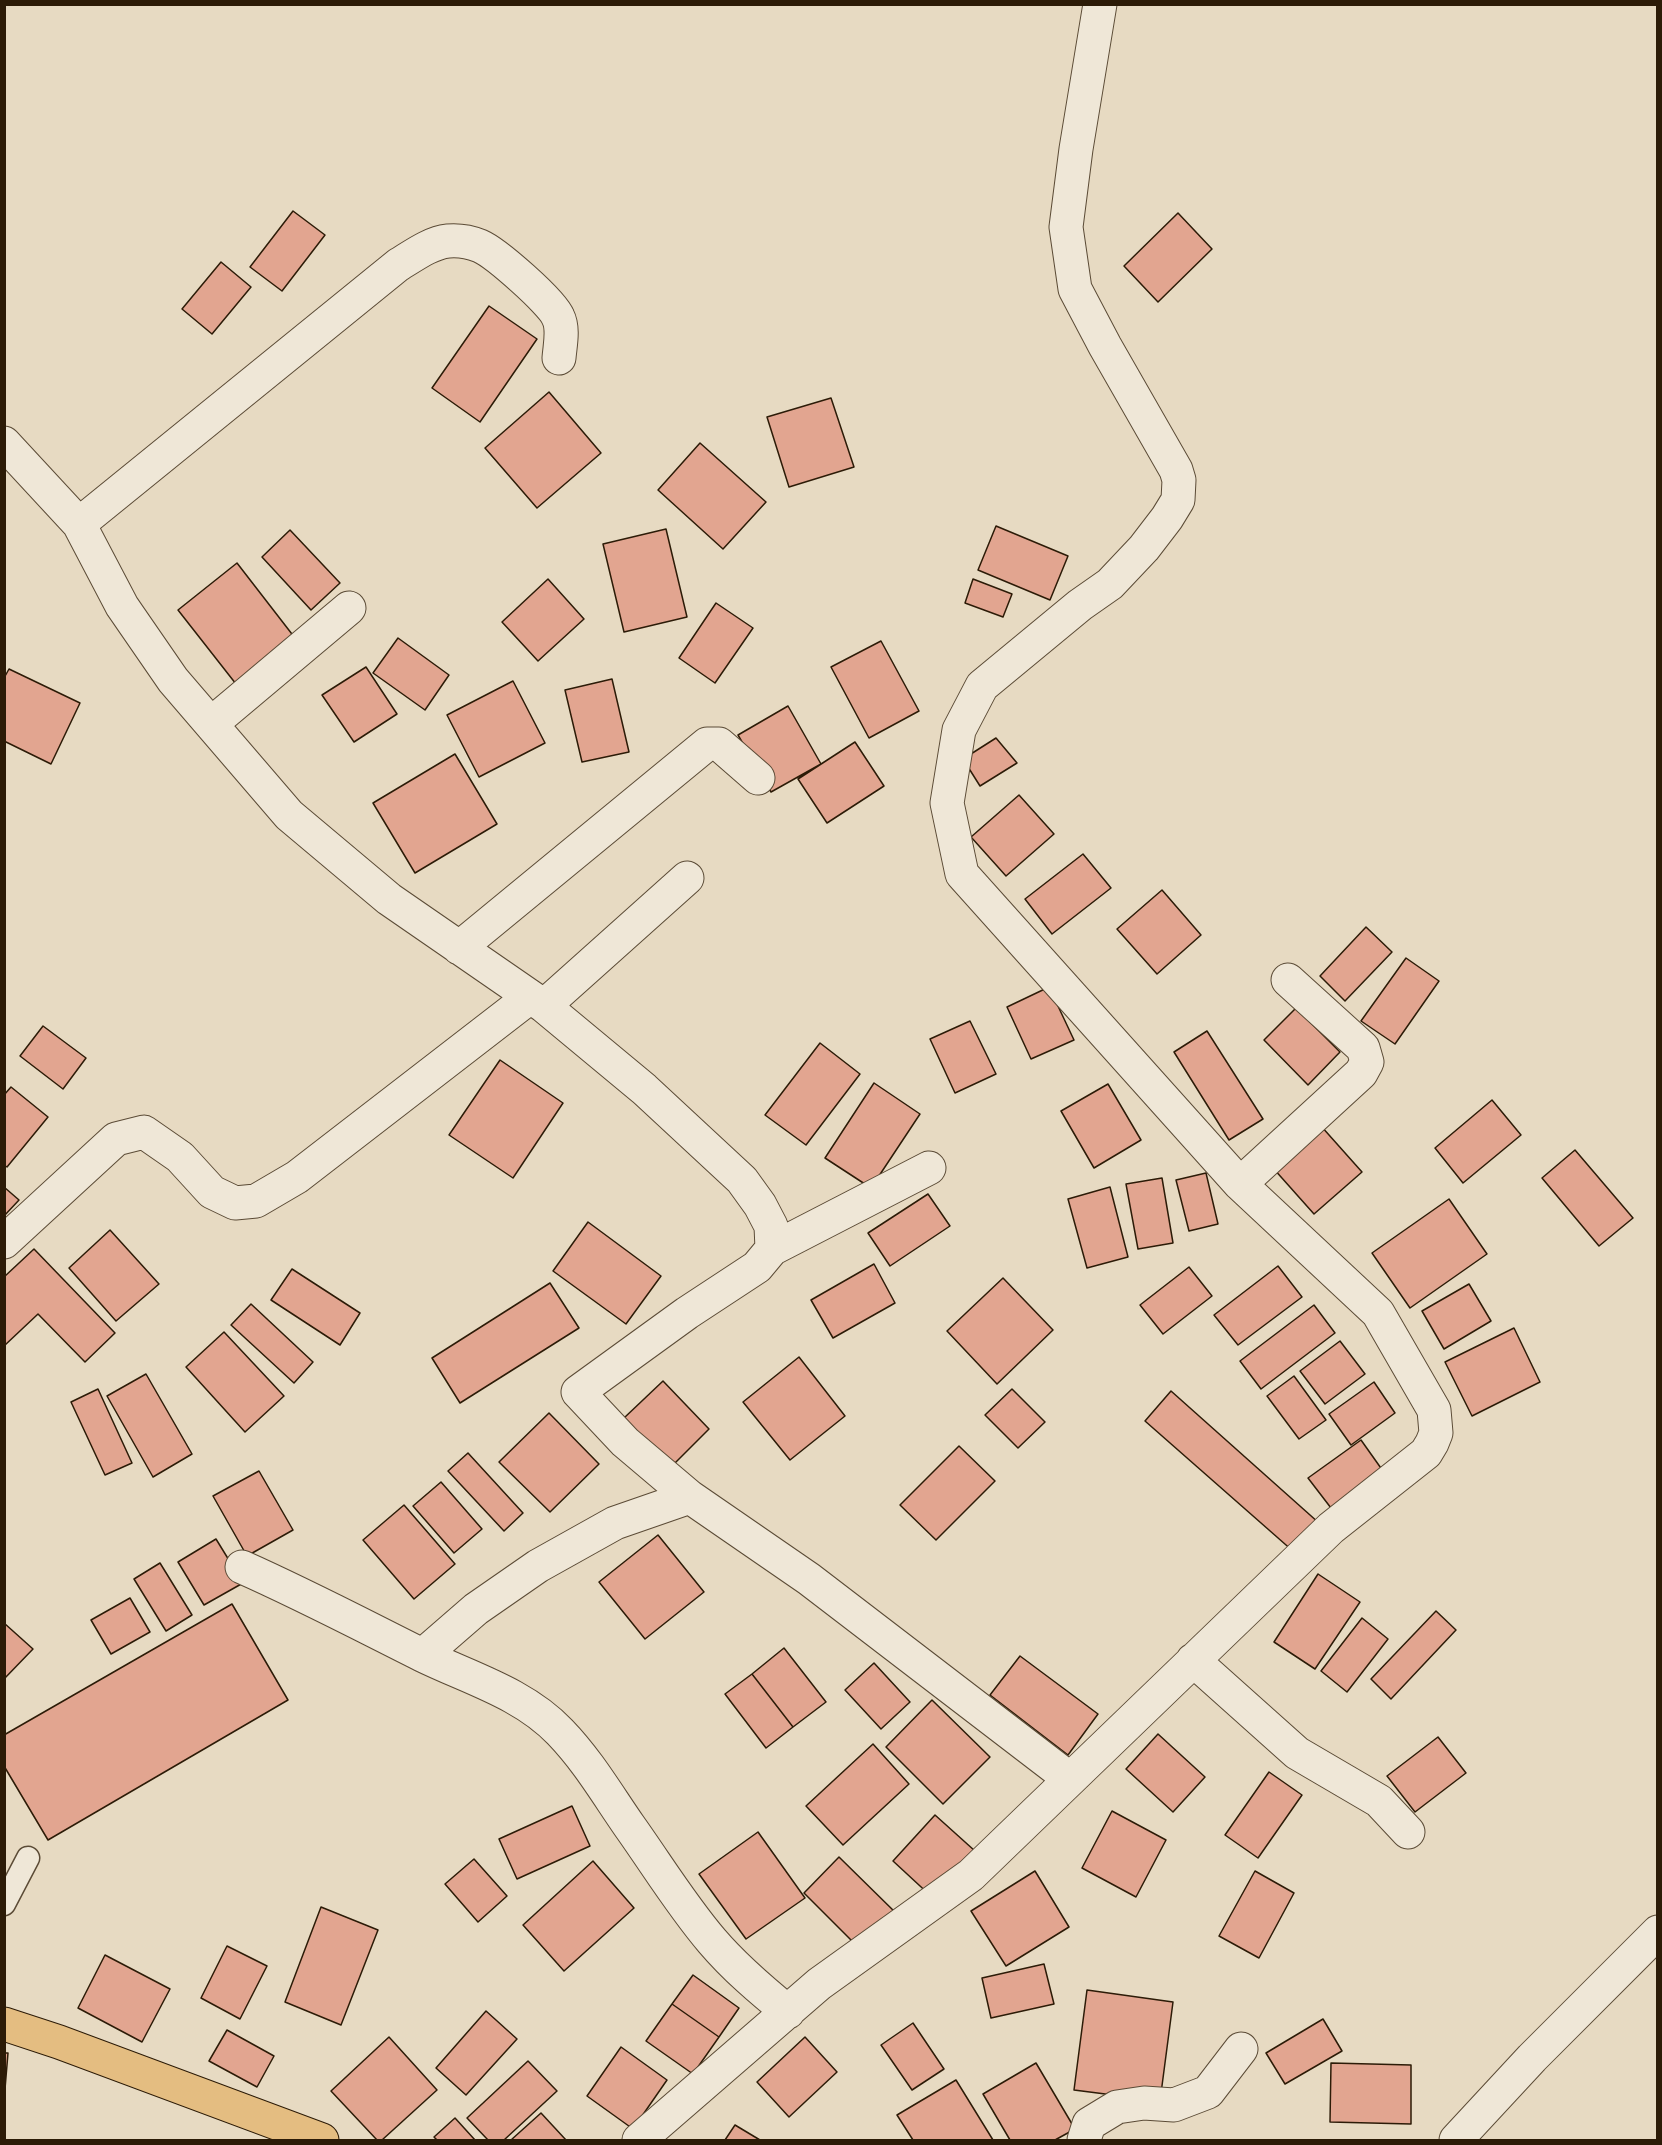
<!DOCTYPE html>
<html>
<head>
<meta charset="utf-8">
<style>
  body { margin:0 }
  #map { position:relative; width:1662px; height:2145px; overflow:hidden; background:#e7dac2; font-family:"Old Standard TT",serif }
  canvas { display:block }
  .frame { position:absolute; inset:0; border:6px solid #2c1b07; pointer-events:none }
</style>
</head>
<body>
<div id="map">
<canvas width="1662" height="2145"></canvas>
<div class="frame"></div>
</div>
<script>
const g = document.querySelector('canvas').getContext('2d');
g.lineJoin = 'round';
function fill(path, color) {
  g.fillStyle = color;
  g.fill(path, 'evenodd');
}
function strokePath(path, color, width, dash) {
  g.strokeStyle = color;
  g.lineWidth = width;
  g.lineCap = dash ? 'butt' : 'round';
  g.setLineDash(dash || []);
  g.stroke(path);
}
const building = new Path2D(`
  M293,211L325,235L282,291L250,267Z
  M1178,213L1212,249L1158,302L1124,266Z
  M221,262L251,287L212,334L182,309Z
  M489,306L537,339L480,422L432,388Z
  M549,392L601,453L537,508L485,448Z
  M831,398L854,467L789,487L767,417Z
  M700,443L766,502L723,549L658,490Z
  M996,526L1068,556L1050,600L978,570Z
  M666,529L687,617L624,632L603,544Z
  M290,530L340,583L311,610L262,557Z
  M237,563L295,638L236,684L178,610Z
  M548,579L584,619L538,661L502,622Z
  M973,579L1012,594L1003,617L965,603Z
  M716,603L753,628L715,683L679,658Z
  M398,638L449,675L425,710L373,673Z
  M881,641L919,711L869,738L831,667Z
  M366,667L397,714L354,742L322,695Z
  M9,669L80,703L51,764L4,741V678Z
  M612,679L629,752L582,762L565,690Z
  M513,681L545,743L479,777L447,715Z
  M788,706L821,764L771,792L738,735Z
  M996,738L1017,763L980,786L963,759Z
  M855,742L884,786L827,823L798,779Z
  M455,754L497,824L415,873L373,803Z
  M1019,795L1054,834L1006,876L971,837Z
  M1083,854L1111,888L1052,934L1025,899Z
  M1162,890L1201,935L1157,974L1117,929Z
  M1366,927L1392,952L1345,1001L1320,976Z
  M1406,958L1439,981L1395,1044L1361,1021Z
  M1049,987L1074,1040L1031,1059L1007,1007Z
  M1296,1008L1340,1052L1308,1085L1264,1040Z
  M970,1021L996,1074L955,1093L930,1039Z
  M43,1026L86,1058L63,1089L20,1056Z
  M1207,1031L1263,1119L1229,1140L1174,1052Z
  M820,1043L860,1074L806,1145L765,1115Z
  M500,1060L563,1103L513,1178L449,1135Z
  M874,1083L920,1114L871,1188L825,1158Z
  M1108,1084L1141,1140L1094,1168L1061,1111Z
  M11,1087L48,1117L7,1167L4,1165V1095Z
  M1492,1100L1521,1135L1463,1183L1435,1148Z
  M1321,1126L1362,1172L1314,1214L1273,1168Z
  M1575,1150L1633,1218L1599,1246L1542,1178Z
  M1206,1173L1218,1224L1189,1231L1176,1180Z
  M1162,1178L1173,1243L1138,1249L1126,1184Z
  M4,1187L19,1200L4,1216Z
  M1110,1187L1128,1257L1087,1268L1068,1199Z
  M928,1194L950,1226L890,1266L868,1233Z
  M1449,1199L1487,1254L1410,1308L1372,1253Z
  M588,1222L661,1276L626,1324L553,1271Z
  M110,1230L159,1284L116,1321L69,1268Z
  M34,1249L115,1333L85,1362L38,1314L4,1346V1277Z
  M874,1264L895,1303L833,1338L811,1300Z
  M1278,1266L1302,1297L1238,1345L1214,1315Z
  M1189,1267L1212,1296L1163,1334L1140,1305Z
  M292,1269L360,1313L340,1345L271,1300Z
  M1003,1278L1053,1330L997,1384L947,1331Z
  M550,1283L579,1328L460,1403L432,1358Z
  M1469,1284L1491,1321L1444,1349L1422,1311Z
  M251,1304L313,1362L294,1383L231,1325Z
  M1314,1305L1335,1333L1261,1389L1240,1361Z
  M1514,1328L1540,1382L1472,1416L1445,1362Z
  M224,1332L284,1396L245,1432L186,1367Z
  M1340,1341L1365,1374L1325,1404L1300,1371Z
  M799,1357L845,1416L790,1460L743,1402Z
  M146,1374L192,1454L153,1477L107,1396Z
  M1294,1376L1326,1420L1299,1439L1267,1396Z
  M663,1381L709,1429L671,1467L624,1418Z
  M1374,1382L1395,1413L1351,1445L1329,1414Z
  M98,1389L132,1463L105,1475L71,1402Z
  M1012,1389L1045,1422L1018,1448L985,1415Z
  M1171,1391L1319,1523L1294,1552L1145,1421Z
  M549,1413L599,1464L550,1512L499,1462Z
  M1361,1440L1383,1471L1331,1508L1308,1478Z
  M959,1446L995,1481L936,1540L900,1505Z
  M468,1453L523,1513L504,1531L448,1471Z
  M259,1471L293,1530L247,1556L213,1496Z
  M441,1482L482,1529L454,1553L413,1506Z
  M404,1505L455,1564L414,1599L363,1540Z
  M658,1535L704,1592L645,1639L599,1582Z
  M216,1539L243,1583L204,1605L178,1562Z
  M160,1563L192,1615L166,1631L134,1579Z
  M1318,1574L1360,1602L1315,1669L1274,1642Z
  M130,1598L150,1632L111,1654L91,1620Z
  M232,1604L288,1700L48,1840L4,1766V1735Z
  M1436,1611L1456,1630L1391,1699L1371,1679Z
  M1362,1618L1388,1639L1347,1692L1321,1671Z
  M4,1623L33,1649L4,1679Z
  M784,1648L826,1702L793,1727L752,1674Z
  M1020,1656L1098,1714L1068,1755L990,1695Z
  M874,1663L910,1702L881,1729L845,1690Z
  M752,1674L793,1727L766,1748L725,1694Z
  M932,1700L990,1757L943,1804L886,1747Z
  M1158,1734L1205,1777L1173,1812L1126,1769Z
  M1438,1737L1466,1773L1415,1812L1387,1776Z
  M873,1744L909,1784L843,1845L806,1806Z
  M1269,1772L1302,1795L1258,1858L1225,1835Z
  M572,1806L590,1846L517,1879L499,1839Z
  M1112,1811L1166,1840L1136,1897L1082,1868Z
  M935,1815L975,1851L933,1898L893,1861Z
  M758,1832L805,1898L746,1939L699,1874Z
  M839,1857L899,1916L863,1952L804,1893Z
  M474,1859L507,1896L478,1922L445,1884Z
  M593,1861L634,1908L564,1971L523,1925Z
  M1035,1871L1069,1927L1006,1966L971,1911Z
  M1255,1871L1294,1893L1259,1958L1219,1936Z
  M321,1907L378,1930L341,2025L285,2002Z
  M227,1946L267,1966L240,2019L201,1998Z
  M105,1955L170,1989L142,2042L78,2008Z
  M1044,1964L1054,2004L991,2018L982,1978Z
  M693,1975L739,2008L719,2037L672,2004Z
  M1087,1990L1173,2002L1160,2101L1074,2090Z
  M672,2004L719,2037L693,2074L646,2041Z
  M486,2011L517,2039L466,2095L436,2068Z
  M1323,2019L1342,2051L1285,2084L1266,2053Z
  M913,2023L944,2069L912,2090L881,2045Z
  M227,2030L274,2056L257,2087L209,2061Z
  M389,2037L437,2090L382,2140H377L331,2091Z
  M805,2037L837,2072L789,2117L757,2082Z
  M621,2047L667,2080L633,2129L587,2096Z
  M4,2053H8L4,2101Z
  M528,2061L557,2091L504,2140H488L467,2118Z
  M1036,2063L1075,2129L1055,2140H1010L983,2094Z
  M1331,2063L1411,2065V2124L1330,2122Z
  M956,2080L993,2140H913L897,2115Z
  M541,2113L566,2140H511Z
  M455,2118L475,2140H437L434,2137Z
  M735,2125L760,2140H725Z`);
fill(building, '#e2a590');
strokePath(building, '#2c1b07', 1.5);
const lane = new Path2D(`
  M4,1904L28,1858`);
const street = new Path2D(`
  M4,443L79,524L122,606L173,680L289,815L389,899L544,1006L644,1089L742,1180L760,1205L771,1226L772,1249L757,1267L687,1313L578,1392L625,1442L690,1497L809,1579L1070,1779
  M79,524L398,265C413,256 430,243 448,241C459,240 470,242 480,246C496,253 552,302 558,317C564,329 560,345 559,358
  M211,724L349,608
  M459,948L707,744H719L758,778
  M544,1006L687,878
  M1240,1184L1361,1073L1367,1062L1363,1048L1288,980
  M4,1242L116,1139L144,1132L180,1157L212,1192L235,1203L256,1201L297,1177L530,997
  M772,1249L929,1168
  M242,1567C303,1594 362,1625 422,1655C469,1678 523,1693 560,1732C588,1761 607,1794 630,1827C657,1865 682,1906 712,1941C735,1968 761,1990 788,2012
  M423,1655L476,1609L538,1566L615,1523L690,1497
  M1193,1660L1297,1753L1379,1801L1408,1832
  M639,2140L819,1984L971,1875L1331,1528L1426,1453L1432,1443L1436,1433L1434,1410L1378,1313L1240,1184L962,874L947,803L959,730L982,686L1080,605L1110,584L1144,548L1167,518L1178,500L1179,480L1176,470L1105,346L1075,289L1066,227L1076,149L1100,4
  M1084,2140L1089,2124L1117,2107L1144,2103L1174,2105L1208,2092L1241,2049
  M1456,2140L1532,2058L1658,1932`);
const primary = new Path2D(`
  M4,2024L59,2042L322,2140`);
strokePath(lane, '#5b4b36', 25);
strokePath(street, '#5b4b36', 35);
strokePath(primary, '#2c1b07', 35);
strokePath(lane, '#efe7d7', 22);
strokePath(street, '#efe7d7', 33);
strokePath(primary, '#e4bd81', 33);
</script>
</body>
</html>
